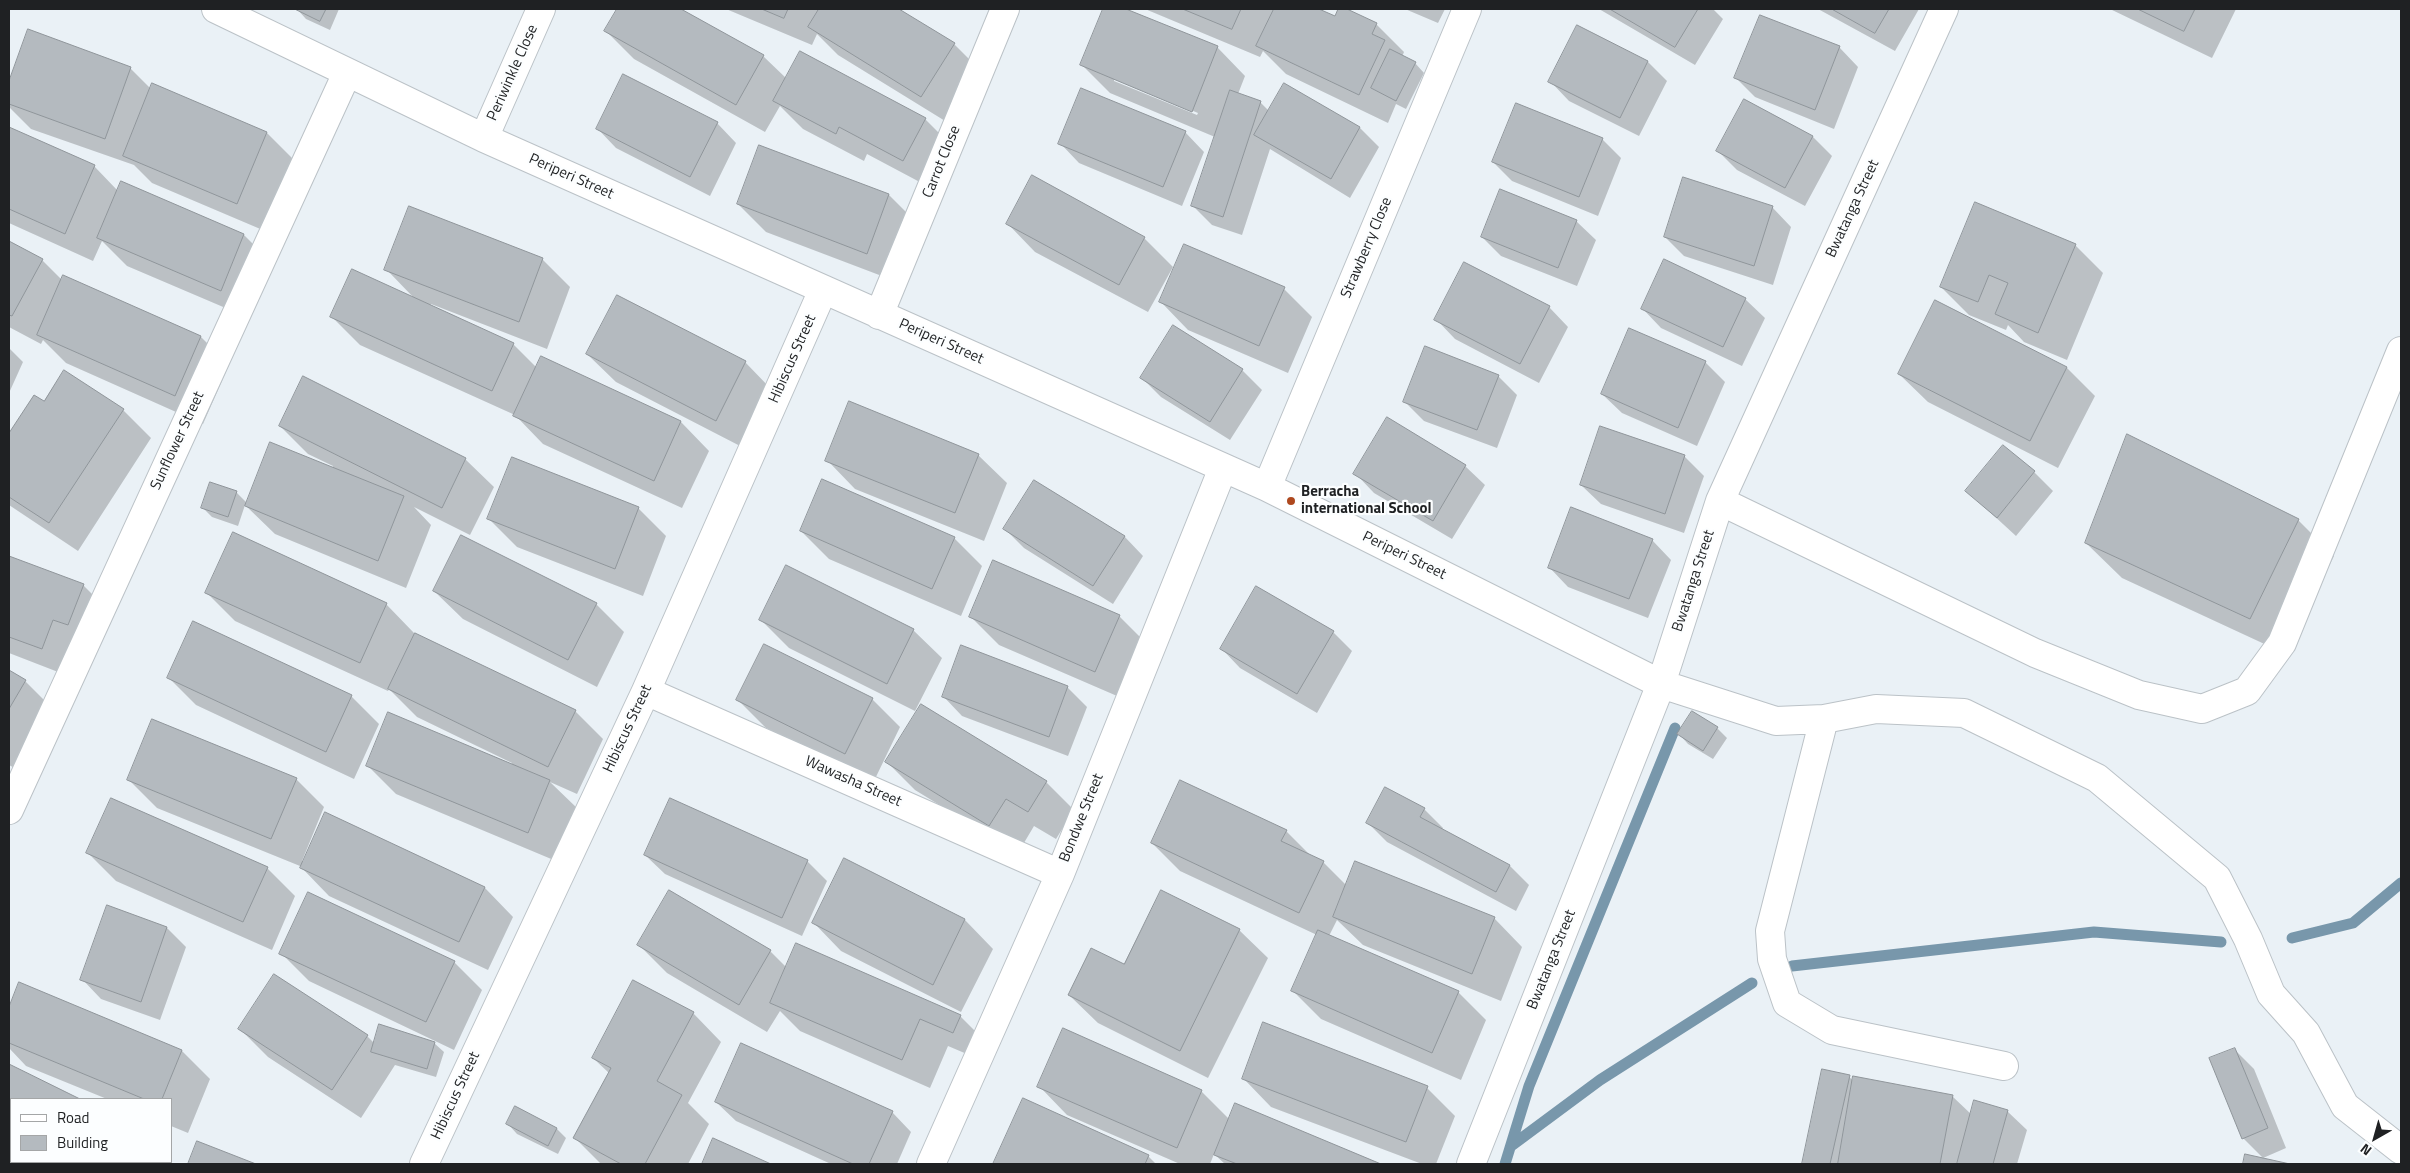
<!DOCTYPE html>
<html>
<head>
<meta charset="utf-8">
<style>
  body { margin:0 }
  #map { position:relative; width:2410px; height:1173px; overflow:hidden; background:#eaf1f6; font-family:"Titillium Web",sans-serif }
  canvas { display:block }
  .frame { position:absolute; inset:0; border:10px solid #1f2123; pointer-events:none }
  .legend { position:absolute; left:10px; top:1098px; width:162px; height:65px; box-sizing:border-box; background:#fcfeff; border:1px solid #a4a6a7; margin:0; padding:6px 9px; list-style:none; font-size:15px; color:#1f2123 }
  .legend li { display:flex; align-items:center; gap:10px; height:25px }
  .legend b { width:25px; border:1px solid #a4a6a7 }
  .north { position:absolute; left:2350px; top:1113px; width:50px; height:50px; -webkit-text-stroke:4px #fcfeff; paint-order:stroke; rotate:218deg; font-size:14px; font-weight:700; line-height:20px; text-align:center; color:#1f2123 }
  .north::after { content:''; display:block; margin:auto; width:18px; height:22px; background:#1f2123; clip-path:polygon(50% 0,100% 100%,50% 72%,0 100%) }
</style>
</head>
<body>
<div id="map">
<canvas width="2410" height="1173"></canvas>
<div class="frame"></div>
<ul class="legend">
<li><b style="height:6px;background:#fff"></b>Road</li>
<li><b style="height:14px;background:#b4babf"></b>Building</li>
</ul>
<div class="north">N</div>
</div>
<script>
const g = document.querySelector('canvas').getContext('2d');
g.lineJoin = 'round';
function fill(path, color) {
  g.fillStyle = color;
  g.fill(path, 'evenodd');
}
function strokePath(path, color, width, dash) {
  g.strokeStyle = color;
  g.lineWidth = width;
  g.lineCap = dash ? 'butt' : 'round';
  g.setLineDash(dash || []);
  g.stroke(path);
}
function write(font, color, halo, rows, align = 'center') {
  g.font = font + ' "Titillium Web",sans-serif';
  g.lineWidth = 4.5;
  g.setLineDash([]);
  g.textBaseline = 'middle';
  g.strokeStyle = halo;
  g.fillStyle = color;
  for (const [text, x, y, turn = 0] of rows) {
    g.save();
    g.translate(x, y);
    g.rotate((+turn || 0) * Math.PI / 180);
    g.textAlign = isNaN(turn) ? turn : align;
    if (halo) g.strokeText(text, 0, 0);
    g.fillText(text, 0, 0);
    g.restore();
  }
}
fill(new Path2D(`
  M297,9H339L330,30L306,19Z
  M618,9H679L763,56L787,79L925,119L953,147L931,188L867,154L864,161L803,129L780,106L765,132L634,59L606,31Z
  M726,9H897L954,44L982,72L950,124L838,55L817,34L812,45Z
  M1105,9H1123L1217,47L1245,76L1238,94L1260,102L1269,111L1360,128L1379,147L1350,198L1270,149L1242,235L1212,225L1192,205L1215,137L1110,93L1082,65ZM1114,78L1198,113L1197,115L1114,81Z
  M1145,9H1316L1335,18L1340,9H1344L1376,24L1404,52L1402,57L1415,63L1424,73L1406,109L1396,104L1388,123L1286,74L1263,51L1260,57Z
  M1405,9H1445L1438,23Z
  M1599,9H1713L1723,19L1695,65Z
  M1818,9H1919L1895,51Z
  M2110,9H2236L2212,58Z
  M28,31L130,68L151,89L153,85L267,133L295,161L265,231L152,183L134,165L31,129L9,107V85Z
  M1839,47L1858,67L1834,129L1755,97L1736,78Z
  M1648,62L1667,81L1639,136L1569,101L1550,81Z
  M717,123L736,143L710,196L616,148L597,128Z
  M9,128L94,166L118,191L121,183L244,235L272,263L249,318L127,266L102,241L93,261L9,223Z
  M1185,132L1204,152L1182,206L1079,163L1060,143Z
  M1813,137L1832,156L1805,206L1737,170L1718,151Z
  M1602,139L1621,158L1598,216L1512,181L1493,162Z
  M760,146L889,195L917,223L895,281L766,232L738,204Z
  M1032,177L1144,238L1173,267L1148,312L1035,252L1007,223Z
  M1772,207L1791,227L1773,285L1684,256L1665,237Z
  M1576,221L1596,240L1577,286L1501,256L1482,237Z
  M9,242L42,260L62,280L63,277L201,337L229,365L203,424L66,363L43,340L41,344L9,327Z
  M2075,245L2103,273L2067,360L2024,342L2008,325L2006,330L1969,315L1941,287Z
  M542,259L570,287L547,349L431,304L430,306L513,344L537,368L541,358L681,422L709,451L682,508L543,444L515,415L360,345L332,317L415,299L386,269Z
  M1284,289L1312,317L1288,373L1188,330L1160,301Z
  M1745,299L1765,318L1742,366L1661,328L1642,308Z
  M1549,307L1568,327L1539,383L1455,339L1436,319Z
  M1173,327L1242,370L1262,390L1230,440L1161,397L1142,378Z
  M1630,330L1705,362L1725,382L1697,446L1622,413L1602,394Z
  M9,348L23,362L9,393Z
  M587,354L745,362L773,391L744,448L616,382Z
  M2067,368L2095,396L2058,468L1928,402L1899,374Z
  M1498,376L1517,395L1497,448L1424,421L1404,401Z
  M34,396L45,403L123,410L151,438L78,551L9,505V435Z
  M280,426L465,459L494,487L470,535L414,507L431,525L406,588L275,534L245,505L238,526L212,517L202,507L211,483L237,493L247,503L332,468L333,466L308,454Z
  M978,455L1007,483L984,541L855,489L827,460Z
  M1684,456L1704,476L1684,533L1601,504L1581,485Z
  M1465,466L1485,485L1452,539L1374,493L1355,473Z
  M2034,472L2053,491L2016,536L1967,491Z
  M638,508L666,536L643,596L517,547L489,519Z
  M2298,520L2334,556L2286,654L2122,578L2086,543Z
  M1005,529L1124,536L1143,556L1113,604L1024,548Z
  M801,531L954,538L982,566L961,616L829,559Z
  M1652,540L1671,560L1648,618L1568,587L1549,567Z
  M9,557L83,585L111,613L96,653L81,648L71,677L9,653Z
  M434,591L596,604L624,632L597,687L463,619Z
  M207,593L386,604L414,633L575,711L603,739L577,794L550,782L578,809L556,861L396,794L368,766L511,765L512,763L417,717L389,689L388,691L235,621Z
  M1119,616L1147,644L1124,699L999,645L971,617Z
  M761,620L913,630L942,658L915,711L789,648Z
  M1333,632L1352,651L1317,713L1240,668L1221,648Z
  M9,672L25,681L53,709L18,770L9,765Z
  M168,677L351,696L379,724L354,779L196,705Z
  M1067,687L1087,707L1068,756L962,716L943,696Z
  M872,699L900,727L874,781L766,728L738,700Z
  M1717,728L1727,738L1713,759L1688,744L1679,734Z
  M887,762L1046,782L1074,810L1056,839L1034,826L1018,853L915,790Z
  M296,779L324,807L302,861L304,862L326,814L485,888L513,917L488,970L329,896L300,866L157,808L129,780Z
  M670,799L807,861L827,881L802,936L665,874L645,855Z
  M1424,809L1443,828L1442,830L1510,866L1529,885L1516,911L1387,842L1367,822Z
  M1286,831L1311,856L1323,862L1347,886L1494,918L1522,947L1501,1001L1363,945L1337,920L1329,936L1458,992L1486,1020L1461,1080L1321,1019L1293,991L1317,935L1180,871L1152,843Z
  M88,853L267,868L295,896L272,950L116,881Z
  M845,859L965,920L993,949L961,1012L841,951L813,922Z
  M107,906L167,928L186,947L160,1020L101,999L82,979Z
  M1239,930L1268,958L1208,1078L1098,1023L1069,995L1125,966Z
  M639,945L770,951L787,968L960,1016L988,1044L981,1060L948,1046L930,1088L800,1031L780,1011L767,1032L667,973Z
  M281,953L454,962L482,990L454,1050L309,981Z
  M274,976L367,1036L375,1044L434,1043L444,1052L436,1077L395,1065L361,1118L268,1057L240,1029Z
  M634,982L693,1013L721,1042L688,1103L709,1124L688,1164H601L575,1138L610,1074L593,1058Z
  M20,983L182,1051L210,1079L188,1133L171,1126V1099H107L26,1066L9,1048V1011Z
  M2234,1049L2254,1069L2286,1148L2263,1158L2243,1138L2210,1059Z
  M9,1065L77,1099H11V1153L9,1152Z
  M1823,1071L1849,1077L1854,1081L1952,1096L1972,1115L2007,1111L2027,1130L2017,1164H1803Z
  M1243,1078L1427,1088L1455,1116L1436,1164H1422L1271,1107Z
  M1039,1086L1201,1091L1229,1119L1236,1104L1378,1164H1225L1214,1154L1210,1164H1180L1067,1115Z
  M1023,1100L1148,1156L1156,1164H995Z
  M716,1102L892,1112L911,1132L897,1164H831L736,1121Z
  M508,1124L557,1129L566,1138L558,1154L517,1134Z
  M714,1140L768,1164H703Z
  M198,1142L253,1164H190Z
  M28,1162H154L153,1164H33Z`), '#0003');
strokePath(new Path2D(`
  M2292,938L2353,923L2401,883
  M1792,966L2094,932L2221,942
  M1511,1146L1600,1080L1752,983
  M1505,1164L1529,1086L1675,728`), '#7897ab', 11);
const building = new Path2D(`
  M295,9H326L320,21Z
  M617,9H681L764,55L736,105L604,31Z
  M762,9H788L784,18Z
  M819,9H899L955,43L921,97L808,27Z
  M1103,9H1126L1218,46L1192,112L1080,65Z
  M1183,9H1241L1232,29Z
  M1274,9H1319L1335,16L1338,9H1347L1377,23L1372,34L1385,40L1359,95L1256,46Z
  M1610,9H1698L1675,47Z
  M1832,9H1889L1875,33Z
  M2138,9H2195L2184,31Z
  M1760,15L1840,46L1815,110L1734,78Z
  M1577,25L1648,61L1620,118L1548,82Z
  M28,29L131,67L105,139L9,104V81Z
  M1390,49L1416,62L1396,101L1371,88Z
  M800,51L926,118L903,161L839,127L836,134L773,101Z
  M623,74L718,122L690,177L596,129Z
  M152,83L267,132L237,204L123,156Z
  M1284,83L1360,127L1331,179L1254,135Z
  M1081,88L1186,131L1163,187L1058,144Z
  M1230,90L1261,101L1223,217L1191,206Z
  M1744,99L1813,136L1785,188L1716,151Z
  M1516,103L1603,138L1579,197L1492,162Z
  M9,127L95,165L65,234L9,209Z
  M759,145L889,194L867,254L737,204Z
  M1032,175L1145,237L1119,285L1006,224Z
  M1683,177L1773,206L1754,266L1664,237Z
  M121,181L244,234L221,291L97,238Z
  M1500,189L1577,220L1558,268L1481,237Z
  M1975,202L2076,244L2038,333L1995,314L2008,283L1989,275L1978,302L1940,287Z
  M409,206L543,258L519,322L384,270Z
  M9,241L43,259L12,316L9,315Z
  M1184,244L1285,287L1259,346L1159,302Z
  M1664,259L1746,298L1723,347L1641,309Z
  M1464,262L1550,306L1520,364L1434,320Z
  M352,269L514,343L492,391L330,317Z
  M63,275L201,336L175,396L37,335Z
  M617,295L746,361L716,421L586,354Z
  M1935,300L2067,367L2030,441L1898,374Z
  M1173,325L1243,369L1210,422L1140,378Z
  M1629,328L1706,361L1678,428L1601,394Z
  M1425,346L1499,375L1477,430L1403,402Z
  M541,356L681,421L654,481L513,416Z
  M64,370L124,409L49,523L9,497V433L34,395L44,401Z
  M303,376L466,458L442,508L279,426Z
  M849,401L979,454L955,513L825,461Z
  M1387,417L1466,465L1433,521L1353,474Z
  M1600,426L1685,455L1665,514L1580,485Z
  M2127,434L2299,519L2250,619L2085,543Z
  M270,442L404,496L378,561L245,506Z
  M2003,445L2035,471L1997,518L1965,491Z
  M512,457L639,507L615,569L487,519Z
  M822,479L955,537L932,589L800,531Z
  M1034,480L1125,536L1093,586L1003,529Z
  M210,482L237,491L228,517L201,508Z
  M1571,507L1653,539L1629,599L1548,568Z
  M233,532L387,603L360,663L205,593Z
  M461,535L597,603L568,660L433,591Z
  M9,556L84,584L68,625L53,620L42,649L9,637Z
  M993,560L1120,615L1095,672L969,617Z
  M786,565L914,629L887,684L759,620Z
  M1256,586L1334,631L1297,694L1220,649Z
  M193,621L352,695L326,752L167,678Z
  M415,633L576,710L548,767L388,689Z
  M764,644L873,698L845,754L736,700Z
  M961,645L1068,686L1049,737L942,697Z
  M9,670L26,680L9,709Z
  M921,704L1047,781L1028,812L1006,799L989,826L885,762Z
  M1692,711L1718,727L1703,751L1677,734Z
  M388,712L550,780L528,833L366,766Z
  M152,719L297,778L271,839L127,780Z
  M1180,780L1287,830L1281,841L1324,861L1299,913L1151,843Z
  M1385,787L1425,808L1420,817L1510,865L1496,892L1366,823Z
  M111,798L268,867L243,922L86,853Z
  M670,798L808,860L782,918L644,855Z
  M325,812L485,887L459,942L300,868Z
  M844,858L965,919L933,985L812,923Z
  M1355,861L1495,917L1472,974L1333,917Z
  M669,890L771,950L739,1005L637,945Z
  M1161,890L1240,929L1180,1051L1068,995L1091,948L1124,964Z
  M308,892L455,961L426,1022L279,954Z
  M107,905L167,927L141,1002L80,980Z
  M1318,930L1459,991L1432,1053L1291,991Z
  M796,943L961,1015L953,1033L920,1019L902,1060L770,1003Z
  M274,974L368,1035L332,1090L238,1029Z
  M633,980L694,1012L657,1081L682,1095L645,1164H621L573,1138L611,1068L592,1058Z
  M19,982L182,1050L162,1099H144L9,1043V1007Z
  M1263,1022L1428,1086L1406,1142L1242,1079Z
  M379,1024L435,1042L427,1069L371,1052Z
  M1063,1028L1202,1090L1177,1148L1037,1087Z
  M741,1043L893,1111L869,1164H853L715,1102Z
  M2235,1048L2268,1128L2242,1139L2209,1058Z
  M9,1064L80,1099H11V1145L9,1143Z
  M1822,1069L1850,1075L1830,1164H1802Z
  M1853,1076L1953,1095L1940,1164H1838Z
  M1023,1098L1149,1155L1145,1164H993Z
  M1974,1100L2008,1110L1993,1164H1957Z
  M1235,1103L1381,1164H1237L1214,1155Z
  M515,1106L557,1128L548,1146L506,1124Z
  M713,1138L771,1164H702Z
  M197,1141L256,1164H188Z
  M2245,1154L2290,1164H2243Z
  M46,1162H125L124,1164H52Z`);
fill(building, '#b4babf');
strokePath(building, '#8f959a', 1);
const minor = new Path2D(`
  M216,9L484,138L1267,487L1661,684L1776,721L1824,719L1876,709L1964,713L2097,778L2217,878L2248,939L2271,994L2306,1033L2345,1106L2401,1150
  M484,138L541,9
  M879,315L1005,9
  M1267,487L1467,9
  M1720,501L2035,653L2139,695L2202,709L2247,691L2282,643L2401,351
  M646,691L1060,874
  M1824,719L1770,931L1772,959L1787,1003L1832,1030L2004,1066
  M9,810L347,73
  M424,1164L646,691L823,290
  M931,1164L1060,874L1223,468
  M1471,1164L1661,684L1720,501L1944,9`);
strokePath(minor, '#bbc2c7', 30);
strokePath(minor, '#fff', 28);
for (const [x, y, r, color] of [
  [1291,501,5,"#ae481e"]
]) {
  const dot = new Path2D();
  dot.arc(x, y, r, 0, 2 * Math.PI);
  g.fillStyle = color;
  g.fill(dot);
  strokePath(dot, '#fcfeff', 2);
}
write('15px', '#1f2123', '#fcfeff', [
  ["Periwinkle Close",513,73,-66],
  ["Carrot Close",942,162,-68],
  ["Periperi Street",571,177,24],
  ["Bwatanga Street",1853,209,-65],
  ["Strawberry Close",1367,248,-67],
  ["Periperi Street",941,342,24],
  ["Hibiscus Street",793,359,-66],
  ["Sunflower Street",178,441,-65],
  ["Periperi Street",1404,556,26],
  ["Bwatanga Street",1694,581,-72],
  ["Hibiscus Street",628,729,-65],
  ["Wawasha Street",853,782,24],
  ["Bondwe Street",1082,818,-68],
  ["Bwatanga Street",1552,960,-68],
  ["Hibiscus Street",456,1096,-65]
]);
write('bold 15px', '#1f2123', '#fcfeff', [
  ["Berracha",1301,492],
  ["international School",1301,509]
], 'left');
</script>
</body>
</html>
